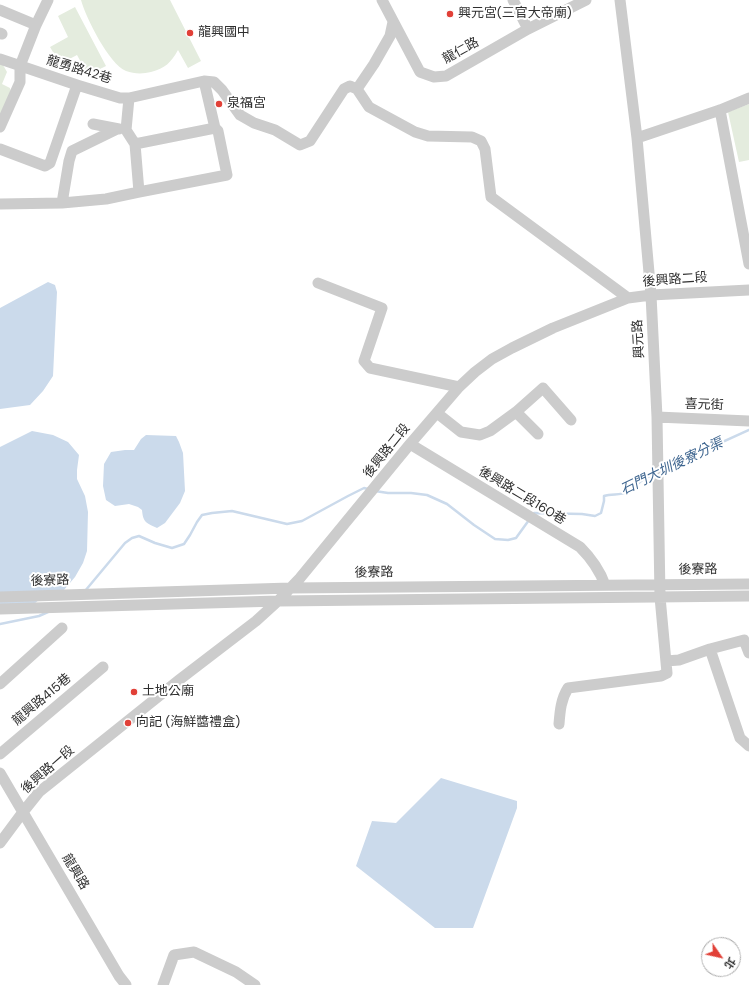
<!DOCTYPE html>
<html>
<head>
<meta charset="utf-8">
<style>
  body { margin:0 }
  #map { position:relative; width:749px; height:985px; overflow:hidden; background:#fff; font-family:"DM Sans","Noto Sans TC",sans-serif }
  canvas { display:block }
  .north { position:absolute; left:701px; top:937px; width:40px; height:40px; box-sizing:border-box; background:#fff; border:1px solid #acacac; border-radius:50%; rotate:124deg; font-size:11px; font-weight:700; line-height:16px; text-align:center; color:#2f2f2f }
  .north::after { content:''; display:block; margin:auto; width:14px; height:18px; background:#e14037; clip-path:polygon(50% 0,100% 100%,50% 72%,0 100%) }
</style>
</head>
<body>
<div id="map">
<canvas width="749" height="985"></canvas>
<div class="north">北</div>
</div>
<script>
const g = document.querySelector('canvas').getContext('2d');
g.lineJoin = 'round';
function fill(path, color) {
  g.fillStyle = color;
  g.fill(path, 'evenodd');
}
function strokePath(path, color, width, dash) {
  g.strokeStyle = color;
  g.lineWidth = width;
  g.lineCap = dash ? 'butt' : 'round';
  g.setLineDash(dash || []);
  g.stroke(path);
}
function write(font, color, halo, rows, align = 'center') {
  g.font = font + ' "DM Sans","Noto Sans TC",sans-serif';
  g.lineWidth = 4;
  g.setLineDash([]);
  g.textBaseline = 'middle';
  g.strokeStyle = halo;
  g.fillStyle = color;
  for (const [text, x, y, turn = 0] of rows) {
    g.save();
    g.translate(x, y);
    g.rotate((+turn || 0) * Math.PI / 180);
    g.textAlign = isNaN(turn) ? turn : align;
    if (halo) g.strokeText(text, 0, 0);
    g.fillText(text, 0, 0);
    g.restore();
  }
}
fill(new Path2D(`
  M81,0H170L201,61L188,68L178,50C171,63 165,68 151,72C143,74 134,74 126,71C109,64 86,18 81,0Z
  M75,7L106,66L88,75L77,55L60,64L50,47L68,37L58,16Z
  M0,64L3,65L7,72L2,84L10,88L11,92L0,117Z
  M749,104V160L739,162L728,112Z`), '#e4ecde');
fill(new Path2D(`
  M48,282L55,285L57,292L53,376L43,391L30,405L0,409V308Z
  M32,431L53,435L68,442L79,455L77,470V479L85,496L88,512L87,551L83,563L75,577L64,590L41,598L26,611L0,608V447Z
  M146,435L176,436L179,442L183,453L185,491L180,503L165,523L157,528C146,523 143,522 142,510L138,507L129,504L115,506L106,500L103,486L104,464L111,452L125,450H134L141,439Z
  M441,778L517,801V808L473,928H435L356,866L372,821L396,823Z`), '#cbdaeb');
strokePath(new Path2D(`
  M661,473L669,469L683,460L749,430
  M375,491L388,493H411L427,495L447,504L474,525L495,539L508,540L516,538L529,520
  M533,515L534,513L582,514L595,516L601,513L604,501V496C612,493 620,496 627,492C638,486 640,478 654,475
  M85,591L125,543L132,538L139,536L155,543L172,548L184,544L190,535L197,522L202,515L212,513L232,511L287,524L302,521L348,496L364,488L368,489
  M0,624L39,616L48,612`), '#cbdaeb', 2.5);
strokePath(new Path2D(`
  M382,0L420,72L434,77L446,76L528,29L586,0
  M513,0L528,29
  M0,10L36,25
  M0,33L2,34
  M0,59L77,85L120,98H129L204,81L214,82L222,90L240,115L254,123L275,130L300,145L310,141L344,89L350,86L357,89L369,107L415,132L428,136L472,137L481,141L485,149L491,197L628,298
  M357,89L374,64L390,36L393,22
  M129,98L126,130L135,144L139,192
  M720,110L749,264
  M93,124L119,129
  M0,127L20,82V66L36,25L48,0
  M637,138L720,110L749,98
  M135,144L215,128
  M0,149L45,166L50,163L77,85
  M62,203L69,161L72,151L117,129
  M0,204L62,203L106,199L139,192L227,175L218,131L215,128L204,81
  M318,283L382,308L364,361L370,368L459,387
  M516,412L538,434
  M437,413L461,432L480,435L490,431L516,412L543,388L571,420
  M657,417L749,421
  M410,444L580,547C591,558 600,571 605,585
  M0,597L290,588L749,584
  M0,609L278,601L749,596
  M710,649L740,738L749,746
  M666,661L679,660L710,649L744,640L749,653
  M0,684L62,628
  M559,724C560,711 561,699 568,688L661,676L667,673L660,597L657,417L651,295L637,138L620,0
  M0,754L103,667
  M0,773L119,976L126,985
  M0,843L23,812L39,792L179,680L256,621L278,601L300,578L410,444L459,387L475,372L492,359L512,348L553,328L628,298L651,295L749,290
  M163,985L174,955L194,952L236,972L255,985`), '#ccc', 11);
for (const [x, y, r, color] of [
  [450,14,4,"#e14037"],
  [190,33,4,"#e14037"],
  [219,104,4,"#e14037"],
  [134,692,4,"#e14037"],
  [128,723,4,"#e14037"]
]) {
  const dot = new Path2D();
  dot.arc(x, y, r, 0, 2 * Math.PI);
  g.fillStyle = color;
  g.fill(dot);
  strokePath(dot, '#fff', 1.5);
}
write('13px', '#2f2f2f', '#fff', [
  ["興元宮(三官大帝廟)",458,14],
  ["龍興國中",198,33],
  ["泉福宮",227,104],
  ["土地公廟",142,692],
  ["向記 (海鮮醬禮盒)",136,723]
], 'left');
write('13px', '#2f2f2f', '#fff', [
  ["龍仁路",461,51,-29],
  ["龍勇路42巷",79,70,17],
  ["後興路二段",675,280,-4],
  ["興元路",639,339,-93],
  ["喜元街",704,405,2],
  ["後興路二段",387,451,-51],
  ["後興路二段160巷",522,496,31],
  ["後寮路",698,570,-1],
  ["後寮路",374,573,-1],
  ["後寮路",50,581,-2],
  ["龍興路415巷",42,700,-40],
  ["後興路一段",48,770,-41],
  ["龍興路",75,872,59]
]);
write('italic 14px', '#3f6690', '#fff', [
  ["石門大圳後寮分渠",672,467,-26]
]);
</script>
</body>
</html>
